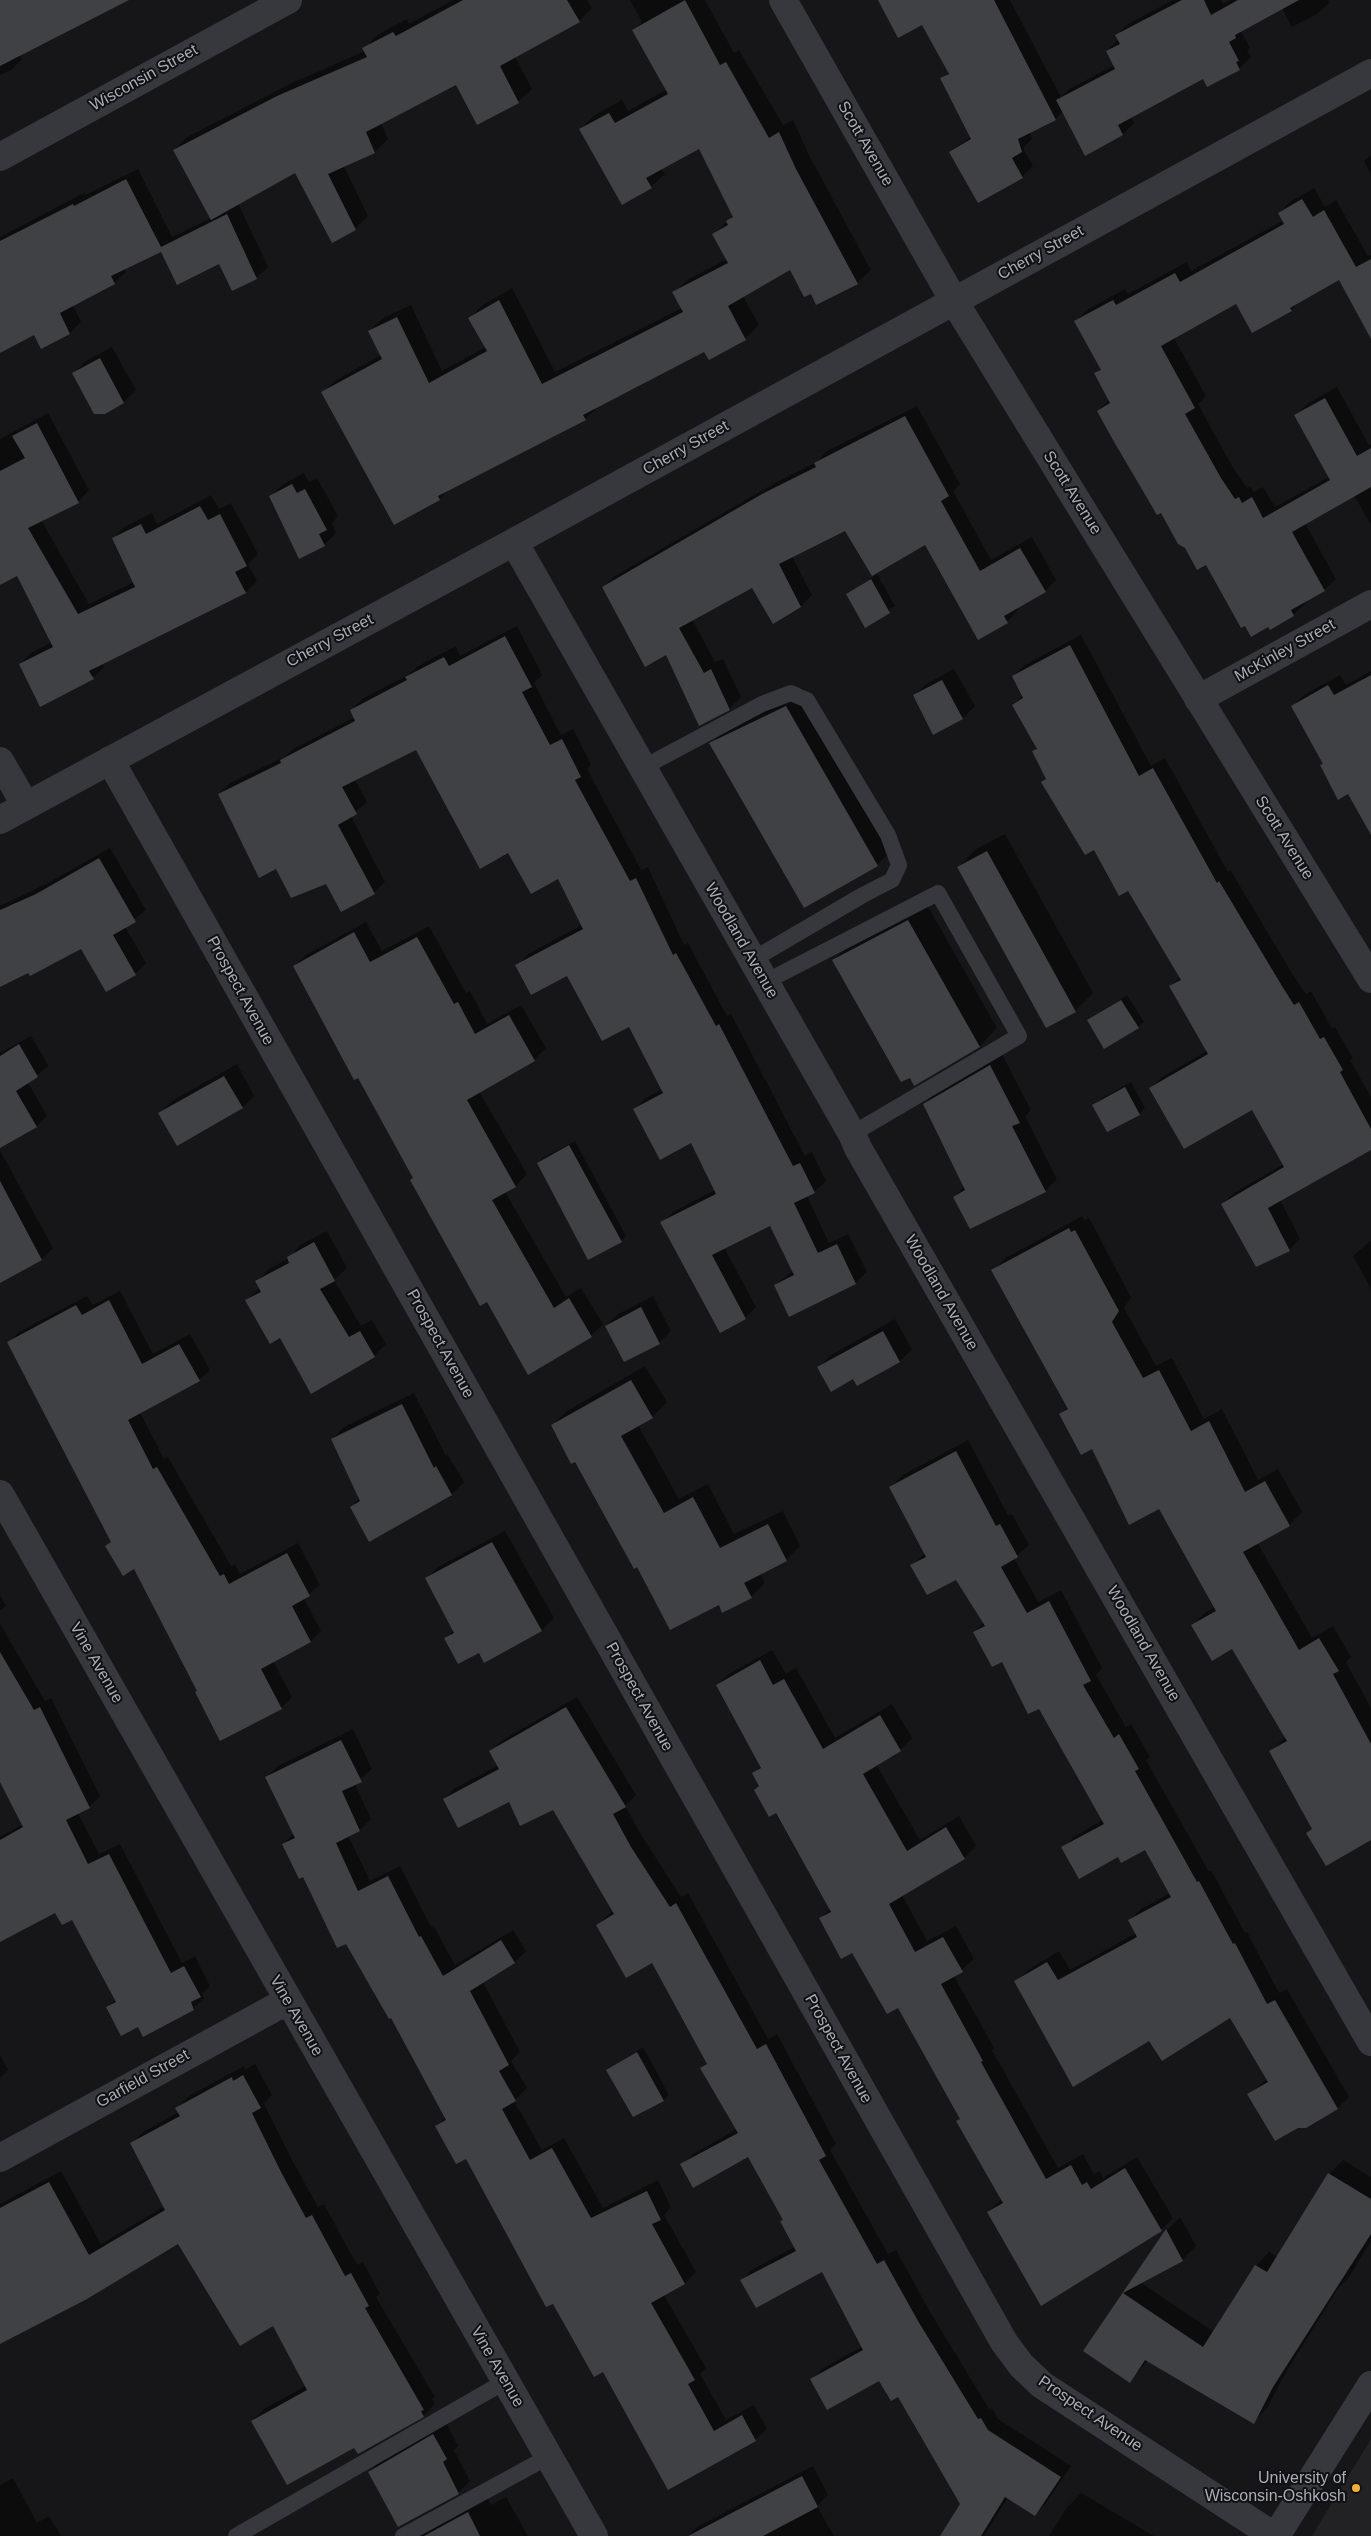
<!DOCTYPE html>
<html>
<head>
<meta charset="utf-8">
<style>
  body { margin:0 }
  canvas { display:block; background:#161618 }
</style>
</head>
<body>
<canvas width="1371" height="2536"></canvas>
<script>
const g = document.querySelector('canvas').getContext('2d');
g.lineJoin = 'round';
function fill(path, color) {
  g.fillStyle = color;
  g.fill(path, 'evenodd');
}
function strokePath(path, color, width, dash) {
  g.strokeStyle = color;
  g.lineWidth = width;
  g.lineCap = dash ? 'butt' : 'round';
  g.setLineDash(dash || []);
  g.stroke(path);
}
function write(font, color, halo, rows, align = 'center') {
  g.font = font + ' Arial,sans-serif';
  g.lineWidth = 4;
  g.setLineDash([]);
  g.textBaseline = 'middle';
  g.strokeStyle = halo;
  g.fillStyle = color;
  for (const [text, x, y, turn = 0] of rows) {
    g.save();
    g.translate(x, y);
    g.rotate((+turn || 0) * Math.PI / 180);
    g.textAlign = isNaN(turn) ? turn : align;
    if (halo) g.strokeText(text, 0, 0);
    g.fillText(text, 0, 0);
    g.restore();
  }
}
fill(new Path2D(`
  M1371,2439V2536H1312Z`), '#222225');
fill(new Path2D(`
  M0,0H128L20,54L22,59L11,70L0,75Z
  M453,0H587L592,8L579,21L515,57L532,89L518,102L456,83L381,123L388,139L375,152L343,165L368,216L355,229L295,171L238,203L268,267L256,278L219,263L161,250L124,268L126,272L114,283L73,305L81,322L70,333L42,347L35,334L0,351V238L2,236L84,193L85,195L138,169L172,237L211,218L174,150L187,137L292,83L365,51L364,49L377,35L407,19L409,24Z
  M630,0H705L734,53L739,50L783,125L793,120L809,155L871,270L857,283L811,292L790,268L743,296L759,325L745,339L709,358L704,350L599,406L585,419L449,489L439,499L394,524L323,393L336,380L381,355L370,331L383,318L411,305L442,371L486,347L470,318L483,305L512,288L555,372L682,308L674,293L687,280L727,259L714,234L734,215L699,148L661,169L665,174L651,187L580,130L593,116L622,100L628,111L667,89L634,30L642,22Z
  M886,0H1010L1061,97L1069,89L1115,65L1107,51L1119,39L1117,35L1128,24L1173,0H1221L1223,4L1231,0H1328L1329,3L1317,14L1292,27L1282,8L1241,31L1250,48L1247,51L1251,57L1239,69L1203,77L1131,117L1134,123L1123,134L1063,111L1056,119L1030,132L1032,139L1023,148L1033,166L1022,177L950,152L971,136L942,79L949,72L922,24Z
  M1371,155V174L1364,161Z
  M1314,188L1325,207L1336,200L1368,256L1371,255V303L1340,278L1301,300L1291,310L1237,302L1174,338L1206,396L1198,404L1232,466L1247,488L1250,486L1254,492L1263,487L1275,507L1329,477L1295,416L1307,404L1337,387L1369,445L1371,444V525L1354,495L1305,523L1336,579L1324,590L1304,601L1305,604L1293,615L1206,563L1185,547L1098,411L1109,400L1096,374L1102,368L1076,321L1087,310L1125,289L1128,294L1187,262L1191,271L1284,220L1279,213L1291,201Z
  M112,347L136,390L124,402L74,373L86,361Z
  M917,406L960,484L953,491L991,560L1032,537L1056,580L1045,591L1017,607L1018,610L1007,622L925,544L846,529L792,556L812,595L801,606L753,586L692,619L715,662L723,659L741,697L729,709L700,724L667,654L603,587L615,576L775,483L817,462L827,451Z
  M48,413L89,490L78,502L41,520L89,604L134,582L113,538L124,527L152,513L157,524L211,495L219,509L231,503L258,554L248,564L257,581L246,592L102,663L104,667L93,678L20,664L31,653L52,642L17,574L0,584V439Z
  M304,473L309,482L317,478L338,516L332,523L336,533L324,545L300,558L270,497L282,485Z
  M877,574L895,606L865,626L847,594Z
  M517,626L542,675L534,683L561,735L573,729L591,765L587,769L641,870L648,867L684,945L688,943L727,1016L731,1014L805,1156L812,1152L826,1181L814,1192L807,1196L829,1243L848,1234L867,1272L855,1283L789,1315L775,1285L793,1271L771,1224L724,1247L756,1307L745,1318L662,1223L673,1212L715,1190L691,1141L635,1109L646,1098L663,1089L629,1025L567,974L517,966L528,954L582,925L559,877L416,749L355,780L367,802L351,816L385,882L374,893L326,882L276,867L219,794L230,783L286,756L293,749L355,717L351,710L362,699L408,675L418,666L456,646L460,656Z
  M1081,635L1151,766L1165,758L1228,872L1231,871L1293,975L1306,994L1311,991L1332,1029L1335,1027L1353,1058L1350,1060L1371,1097V1149L1280,1200L1300,1239L1289,1250L1222,1204L1234,1193L1284,1164L1252,1109L1151,1088L1162,1077L1207,1051L1170,987L1180,977L1129,889L1094,848L1047,778L1034,752L1037,748L1014,705L1023,695L1013,676L1025,665Z
  M954,669L975,706L963,718L914,696L926,684Z
  M1371,671V832L1349,792L1324,763L1292,706L1304,695L1340,675L1346,685Z
  M804,688L895,847L877,865L711,744L729,726Z
  M1005,834L1093,993L1075,1011L958,867L976,849Z
  M110,848L146,910L125,927L146,963L135,974L81,948L0,986V906L48,883Z
  M926,903L997,1028L980,1046L833,960L851,943Z
  M366,922L382,951L429,926L466,993L470,991L487,1024L521,1005L546,1048L534,1060L479,1091L527,1174L516,1186L505,1192L566,1297L581,1288L603,1324L591,1336L529,1373L294,966L306,955Z
  M1127,995L1144,1022L1138,1027L1089,1020Z
  M31,1036L49,1066L28,1082L47,1116L37,1126L0,1147V1053Z
  M1002,1054L1031,1110L1025,1116L1057,1179L1045,1191L954,1197L965,1186L924,1104L936,1092Z
  M237,1064L254,1096L242,1108L160,1113L172,1101Z
  M1131,1082L1145,1108L1140,1114L1108,1131L1094,1105L1100,1099Z
  M575,1141L626,1236L621,1241L538,1163L544,1157Z
  M0,1150L53,1248L42,1259L0,1282Z
  M1082,1216L1084,1220L1089,1218L1131,1297L1124,1308L1156,1366L1172,1358L1204,1419L1222,1409L1258,1480L1278,1469L1302,1512L1289,1525L1257,1542L1312,1638L1333,1626L1351,1657L1346,1662L1371,1708V1839L1307,1833L1313,1827L1271,1751L1286,1737L1232,1647L1192,1625L1205,1613L1215,1607L1160,1508L1092,1448L1060,1415L1068,1407L993,1271L1006,1258Z
  M327,1231L347,1268L334,1280L361,1326L372,1320L386,1344L374,1356L280,1336L247,1300L259,1288L257,1281L269,1269L289,1258L300,1245Z
  M1371,1240V1289L1353,1256Z
  M120,1291L153,1354L190,1334L210,1370L199,1380L140,1412L164,1459L168,1457L231,1566L235,1564L240,1574L298,1543L320,1585L304,1598L321,1631L311,1641L273,1661L292,1697L281,1708L198,1691L134,1568L107,1546L112,1541L9,1343L19,1332L87,1296L93,1305Z
  M653,1296L671,1331L659,1343L606,1326L618,1314Z
  M895,1319L912,1349L900,1361L853,1378L819,1367L831,1355Z
  M645,1366L667,1402L652,1417L638,1425L679,1499L708,1484L734,1534L783,1511L800,1546L786,1560L760,1573L765,1583L751,1597L719,1603L638,1566L552,1425L567,1411Z
  M414,1393L446,1456L448,1455L464,1482L452,1494L369,1540L351,1507L360,1498L332,1439L344,1427Z
  M968,1440L1008,1515L1012,1514L1029,1545L1014,1558L1038,1602L1061,1590L1102,1668L1096,1675L1126,1727L1131,1724L1150,1757L1146,1760L1209,1872L1211,1870L1245,1933L1247,1932L1279,1993L1287,1989L1349,2097L1338,2108L1305,2127L1249,2094L1267,2079L1231,2017L1150,2039L1016,1981L1028,1970L1059,1951L1070,1970L1136,1933L1129,1920L1141,1909L1170,1893L1146,1848L1118,1855L1063,1848L1075,1836L1103,1820L1040,1707L1002,1660L974,1632L984,1622L956,1578L912,1565L925,1553L891,1487L903,1475Z
  M505,1531L554,1618L542,1630L479,1651L445,1638L454,1630L426,1579L438,1567Z
  M0,1595L6,1606L0,1611Z
  M0,1624L45,1701L51,1698L100,1796L89,1807L78,1813L99,1854L120,1844L182,1963L195,1956L210,1986L202,1994L204,1998L193,2009L138,2026L107,2008L116,1999L72,1918L56,1911L0,1941V1837L23,1824L0,1779Z
  M772,1650L786,1674L796,1668L835,1738L892,1704L912,1738L900,1750L876,1764L920,1840L959,1816L976,1846L964,1858L902,1895L927,1941L956,1926L974,1959L954,1976L994,2048L992,2050L1058,2168L1083,2154L1094,2174L1100,2171L1103,2178L1137,2157L1173,2218L1161,2230L988,2212L1002,2199L958,2121L961,2118L899,2006L853,1951L820,1919L830,1909L753,1774L762,1765L717,1685L729,1674Z
  M577,1697L636,1795L625,1806L642,1836L681,1897L688,1893L768,2039L777,2034L836,2144L830,2150L888,2254L896,2250L929,2310L989,2409L992,2408L998,2419L1071,2466L1046,2503L1035,2514L1008,2497L984,2536H942L961,2504L899,2395L880,2379L811,2380L822,2369L863,2346L822,2271L742,2280L753,2269L795,2247L781,2222L784,2219L749,2156L682,2165L693,2154L737,2129L702,2068L707,2063L653,1961L597,1925L614,1910L553,1808L509,1800L444,1799L455,1788L499,1765L491,1752L501,1741Z
  M353,1729L372,1769L355,1784L371,1819L360,1830L348,1835L370,1881L400,1866L431,1927L433,1925L455,1965L513,1930L526,1951L515,1962L483,1982L520,2052L511,2061L527,2088L514,2101L542,2150L564,2138L603,2208L658,2180L671,2207L664,2215L696,2272L685,2283L664,2295L706,2368L700,2374L726,2420L754,2405L767,2429L755,2440L668,2488L603,2370L553,2302L466,2157L436,2127L446,2117L392,2016L283,1844L294,1833L267,1777L278,1766Z
  M643,2047L669,2095L664,2100L608,2070Z
  M0,2055L8,2070L0,2078Z
  M255,2064L272,2095L264,2104L292,2160L318,2207L324,2204L357,2265L363,2262L380,2294L376,2297L435,2397L432,2399L435,2404L423,2416L252,2421L264,2409L306,2386L273,2324L179,2242L0,2343V2204L61,2171L101,2244L165,2206L131,2144L143,2132L179,2112L177,2108L189,2096L244,2066L245,2070Z
  M1343,2160L1371,2177V2241L1349,2277L1339,2287L1286,2372L1267,2408L1253,2422L1148,2360L1130,2381L1085,2350L1167,2230L1180,2217L1196,2246L1182,2260L1140,2282L1214,2332L1256,2266L1269,2252L1278,2257L1329,2174Z
  M446,2423L458,2446L454,2450L470,2481L458,2493L369,2472L381,2460Z
  M813,2466L828,2495L817,2506L834,2536H688L697,2527Z
  M13,2478L37,2523L49,2516L61,2536H0V2485Z
  M1081,2493L1154,2536H1049L1066,2509Z
  M486,2495L491,2505L506,2497L528,2536H419Z`), '#0007');
fill(new Path2D(`
  M0,0H129L0,66Z
  M463,0H567L580,22L500,66L519,103L477,125L456,85L366,132L375,153L328,174L356,230L332,243L295,173L211,220L173,150L277,96L367,57L362,48L393,32L396,36Z
  M685,0L720,65L726,62L769,138L779,132L796,169L858,284L816,305L811,294L804,297L790,270L728,306L746,340L709,360L704,352L583,415L586,420L438,496L440,500L394,525L321,392L382,359L368,331L397,317L429,383L487,351L468,318L499,300L542,384L683,312L672,292L728,263L712,234L728,225L726,221L733,217L699,149L646,178L652,188L622,205L579,129L609,113L615,123L668,94L632,30Z
  M878,0H994L1056,120L1018,139L1022,152L1012,158L1023,178L978,203L949,152L971,139L940,78L949,74L922,25L898,38Z
  M1182,0H1204L1211,15L1238,0H1299L1235,35L1236,38L1229,42L1239,61L1236,62L1240,70L1207,87L1203,79L1118,125L1123,135L1085,156L1056,100L1115,69L1106,51L1120,44L1115,35Z
  M126,179L161,247L227,214L257,279L232,291L219,264L177,285L161,252L111,276L115,284L60,313L70,334L41,349L34,335L0,353V241L73,204L74,206Z
  M1302,199L1313,217L1324,210L1356,267L1371,259V339L1339,280L1290,308L1292,311L1252,333L1236,304L1161,346L1195,408L1185,414L1221,478L1235,499L1239,497L1242,503L1252,497L1263,518L1330,480L1294,415L1325,398L1357,456L1371,448V487L1292,532L1325,591L1291,610L1294,616L1270,630L1268,627L1251,637L1245,626L1241,628L1206,565L1197,570L1185,548L1178,544L1161,513L1157,515L1113,440L1097,411L1110,403L1094,373L1101,370L1074,321L1113,300L1116,305L1175,273L1180,282L1284,224L1278,213Z
  M100,358L124,403L105,414H94L72,373Z
  M905,416L949,496L941,501L980,571L1020,548L1046,592L1004,616L1008,623L978,640L925,545L872,576L845,531L779,564L801,607L773,624L752,588L679,628L704,673L711,669L730,710L699,726L666,655L645,667L602,587L762,494L816,467L814,463Z
  M37,423L79,503L28,528L78,614L135,587L112,538L141,524L146,534L200,506L208,520L220,514L247,566L235,572L246,593L89,671L94,679L40,707L19,664L53,647L17,576L0,585V471L25,458L12,436Z
  M292,484L297,493L305,489L327,530L319,534L325,546L299,559L269,496Z
  M871,579L890,613L865,628L846,594Z
  M505,636L532,687L522,692L550,745L562,739L581,777L575,780L630,881L636,878L673,955L676,953L716,1026L719,1024L793,1166L800,1163L815,1193L794,1203L818,1253L837,1244L856,1284L789,1317L774,1285L794,1275L770,1226L712,1255L746,1319L720,1333L660,1222L716,1194L691,1143L660,1160L633,1109L663,1093L629,1027L602,1041L567,976L531,995L515,965L583,929L558,879L531,894L508,853L480,869L416,750L342,787L357,814L338,825L375,894L341,912L326,884L291,898L276,869L259,878L218,794L281,763L280,760L355,721L350,710L407,680L405,677L444,657L449,666Z
  M1070,645L1139,776L1153,768L1217,883L1219,881L1282,986L1294,1005L1299,1002L1320,1039L1324,1037L1343,1070L1340,1072L1371,1129V1150L1268,1208L1290,1251L1256,1267L1221,1204L1284,1167L1252,1110L1184,1149L1149,1088L1208,1054L1169,986L1181,980L1128,891L1119,896L1094,850L1085,855L1041,782L1046,779L1032,751L1037,749L1012,705L1023,698L1012,676Z
  M1371,675V835L1348,794L1338,800L1320,765L1323,764L1291,706L1328,685L1334,695Z
  M942,680L963,719L933,735L913,695Z
  M786,706L878,866L804,908L709,743Z
  M987,851L1076,1012L1046,1028L957,867Z
  M99,858L136,922L113,935L136,975L106,992L81,949L30,976L28,973L0,987V910L36,894Z
  M908,920L980,1047L914,1086L910,1078L901,1082L832,960Z
  M354,932L370,962L417,937L454,1004L458,1002L475,1034L509,1015L535,1061L467,1100L516,1187L492,1200L554,1308L569,1298L592,1337L528,1375L487,1302L480,1306L410,1180L413,1178L358,1078L354,1080L293,966Z
  M1121,1000L1139,1028L1104,1049L1087,1020Z
  M19,1044L38,1077L16,1091L37,1127L0,1148V1056Z
  M990,1065L1020,1123L1012,1126L1046,1192L970,1229L953,1197L965,1190L923,1104Z
  M224,1076L243,1108L177,1146L158,1113Z
  M1125,1087L1140,1115L1107,1132L1092,1105Z
  M569,1145L622,1242L588,1260L537,1163Z
  M0,1181L42,1260L0,1283Z
  M1069,1228L1071,1232L1075,1230L1119,1311L1112,1322L1143,1378L1159,1370L1191,1431L1209,1421L1245,1492L1265,1481L1290,1526L1243,1552L1299,1650L1319,1638L1339,1671L1333,1674L1371,1744V1840L1326,1866L1306,1833L1312,1829L1269,1751L1287,1741L1232,1649L1212,1661L1191,1625L1216,1611L1159,1509L1129,1525L1092,1449L1081,1455L1059,1414L1068,1409L991,1270Z
  M314,1242L335,1281L320,1289L349,1337L360,1331L375,1357L311,1394L280,1338L270,1344L245,1300L261,1292L255,1281L289,1263L287,1257Z
  M109,1300L142,1364L179,1344L200,1381L128,1420L153,1469L157,1467L220,1576L224,1574L229,1584L287,1553L310,1596L292,1606L311,1642L261,1669L282,1709L220,1741L195,1692L197,1691L134,1569L123,1576L105,1546L111,1542L7,1342L76,1305L82,1315Z
  M641,1307L660,1344L624,1362L605,1326Z
  M883,1331L900,1362L857,1386L853,1379L831,1392L817,1367Z
  M631,1380L653,1418L621,1436L664,1513L693,1497L720,1548L768,1524L787,1561L744,1583L752,1598L722,1613L719,1605L670,1630L637,1567L634,1569L575,1462L571,1464L551,1425Z
  M402,1404L434,1468L436,1466L452,1495L369,1542L350,1507L360,1501L331,1439Z
  M956,1451L996,1526L1000,1524L1018,1557L1001,1567L1027,1613L1049,1601L1091,1681L1083,1685L1114,1738L1119,1734L1139,1769L1135,1771L1197,1882L1199,1881L1233,1944L1235,1943L1267,2004L1275,2000L1338,2109L1306,2128H1298L1275,2141L1247,2094L1268,2082L1230,2018L1162,2061L1149,2041L1073,2087L1014,1981L1047,1962L1058,1980L1137,1937L1128,1920L1171,1897L1145,1850L1121,1863L1118,1857L1079,1879L1061,1847L1104,1824L1039,1709L1028,1714L1002,1662L992,1667L973,1632L985,1626L956,1580L927,1595L910,1565L926,1557L889,1487Z
  M492,1542L542,1631L484,1663L479,1653L458,1664L444,1638L454,1633L425,1578Z
  M0,1652L34,1710L40,1707L90,1808L66,1820L88,1864L109,1854L171,1973L184,1966L201,1997L191,2002L194,2010L143,2037L138,2027L121,2036L106,2007L116,2002L72,1920L62,1925L55,1913L0,1942V1840L23,1827L0,1782Z
  M760,1660L773,1685L784,1679L823,1749L880,1715L901,1751L863,1774L907,1851L946,1827L965,1859L889,1904L915,1952L943,1937L963,1972L941,1984L983,2061L981,2062L1046,2179L1071,2165L1082,2185L1087,2182L1091,2189L1125,2168L1162,2231L1041,2306L987,2212L1003,2203L956,2121L960,2119L898,2008L887,2014L852,1953L841,1959L819,1918L831,1912L776,1813L769,1817L754,1790L759,1786L752,1773L761,1768L716,1685Z
  M566,1707L626,1807L613,1814L631,1847L670,1907L676,1903L757,2049L766,2044L826,2156L819,2160L877,2264L884,2260L918,2321L978,2419L981,2418L988,2430L1061,2477L1035,2516L1005,2497L981,2536H940L960,2504L898,2397L891,2401L879,2381L827,2410L810,2379L863,2350L822,2272L756,2308L740,2280L796,2251L780,2221L783,2220L748,2157L693,2188L680,2164L738,2133L700,2068L707,2064L652,1963L626,1978L596,1925L614,1914L553,1810L520,1826L509,1802L458,1828L443,1799L499,1769L489,1751Z
  M341,1740L362,1782L342,1791L360,1831L336,1843L358,1891L388,1876L419,1937L421,1936L443,1976L501,1940L515,1963L470,1991L509,2065L499,2071L516,2101L502,2109L530,2160L552,2148L591,2218L647,2191L661,2220L652,2224L685,2284L651,2303L695,2380L688,2384L714,2431L742,2415L756,2441L668,2490L603,2372L594,2377L553,2304L546,2307L466,2159L456,2164L435,2126L446,2120L391,2018L389,2019L346,1944L337,1948L303,1877L299,1879L282,1844L295,1838L265,1777Z
  M637,2052L664,2101L633,2117L606,2070Z
  M243,2075L261,2108L252,2113L281,2172L306,2218L312,2215L345,2276L351,2273L369,2306L365,2308L424,2410L421,2411L424,2417L358,2454L354,2448L287,2485L251,2421L307,2390L273,2326L240,2346L178,2244L87,2299L0,2344V2208L49,2182L89,2255L165,2210L130,2143L180,2116L175,2108L232,2077L233,2081Z
  M1328,2173L1371,2199V2234L1273,2387L1254,2424L1145,2360L1130,2383L1083,2351L1166,2229L1183,2261L1123,2293L1203,2347L1255,2265L1267,2272Z
  M433,2434L447,2459L443,2462L459,2494L398,2527L368,2472Z
  M802,2476L818,2507L763,2536H688Z
  M468,2512L480,2536H424Z`), '#404145');
strokePath(new Path2D(`
  M642,768L762,704L791,693L807,700L888,835L899,865L892,880L863,895L752,960
  M765,982L938,893L1019,1036L852,1134
  M236,2536L506,2381
  M403,2536L548,2457`), '#37383d', 16);
strokePath(new Path2D(`
  M783,0L954,301L1371,979
  M514,542L852,1134L858,1148L1371,2042
  M1198,699L1371,604
  M110,760L1004,2342L1021,2365L1042,2385L1274,2536
  M0,761L26,806
  M0,820L514,542L1371,73
  M0,1494L594,2536
  M0,2158L287,2001
  M1276,2536L1371,2385`), '#37383d', 28);
strokePath(new Path2D(`
  M0,157L288,0`), '#37383d', 28);
for (const [x, y, r, color] of [
  [1356,2488,5,"#f2b134"]
]) {
  const dot = new Path2D();
  dot.arc(x, y, r, 0, 2 * Math.PI);
  g.fillStyle = color;
  g.fill(dot);
  strokePath(dot, '#111113', 2);
}
write('16px', '#a8adb8', '#111113', [
  ["Wisconsin Street",144,78,-29],
  ["Scott Avenue",865,144,60],
  ["Cherry Street",1041,253,-29],
  ["Cherry Street",686,448,-29],
  ["Scott Avenue",1072,493,58],
  ["Cherry Street",330,641,-28],
  ["McKinley Street",1285,651,-29],
  ["Scott Avenue",1284,838,58],
  ["Woodland Avenue",741,941,60],
  ["Prospect Avenue",240,991,61],
  ["Woodland Avenue",941,1293,60],
  ["Prospect Avenue",440,1344,61],
  ["Woodland Avenue",1143,1644,60],
  ["Vine Avenue",96,1663,60],
  ["Prospect Avenue",639,1697,61],
  ["Vine Avenue",296,2016,60],
  ["Prospect Avenue",838,2049,61],
  ["Garfield Street",143,2079,-29],
  ["Vine Avenue",497,2367,60],
  ["Prospect Avenue",1090,2414,34]
]);
write('16px', '#a8adb8', '#111113', [
  ["University of",1346,2479],
  ["Wisconsin-Oshkosh",1346,2497]
], 'right');
</script>
</body>
</html>
